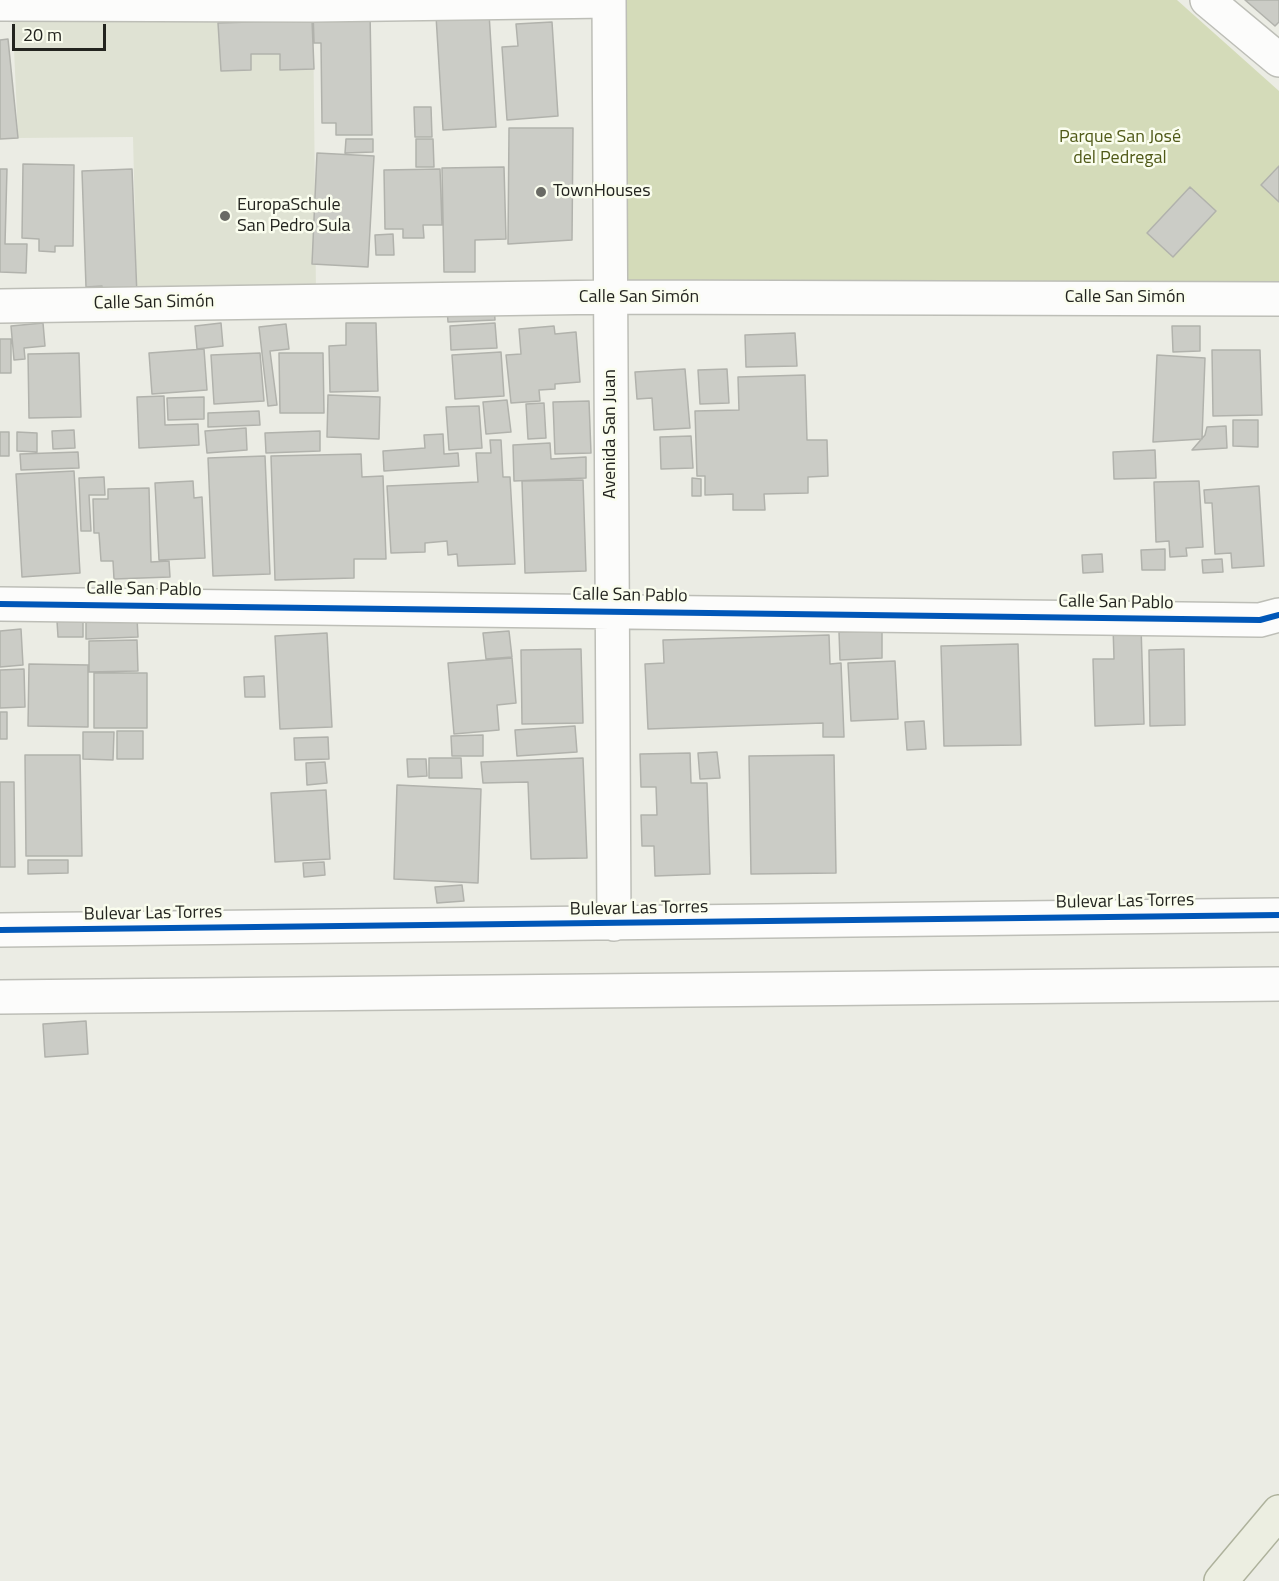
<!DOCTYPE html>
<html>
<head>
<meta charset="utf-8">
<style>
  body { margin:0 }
  #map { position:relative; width:1279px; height:1581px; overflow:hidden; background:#ebece4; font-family:"Titillium Web",sans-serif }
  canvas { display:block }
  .scale { position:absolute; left:12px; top:24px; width:94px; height:27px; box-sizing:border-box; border:3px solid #23241f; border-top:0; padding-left:8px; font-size:18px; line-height:21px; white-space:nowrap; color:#23241f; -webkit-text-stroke:4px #fafdee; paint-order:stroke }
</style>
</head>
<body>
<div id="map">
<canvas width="1279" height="1581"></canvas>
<div class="scale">20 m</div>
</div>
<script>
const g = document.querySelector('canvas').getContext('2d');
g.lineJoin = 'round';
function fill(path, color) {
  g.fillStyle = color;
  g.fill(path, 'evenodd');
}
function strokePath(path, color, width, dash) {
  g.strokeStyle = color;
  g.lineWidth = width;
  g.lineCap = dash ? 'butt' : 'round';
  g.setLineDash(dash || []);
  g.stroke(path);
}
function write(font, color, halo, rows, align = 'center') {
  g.font = font + ' "Titillium Web",sans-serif';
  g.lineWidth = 5;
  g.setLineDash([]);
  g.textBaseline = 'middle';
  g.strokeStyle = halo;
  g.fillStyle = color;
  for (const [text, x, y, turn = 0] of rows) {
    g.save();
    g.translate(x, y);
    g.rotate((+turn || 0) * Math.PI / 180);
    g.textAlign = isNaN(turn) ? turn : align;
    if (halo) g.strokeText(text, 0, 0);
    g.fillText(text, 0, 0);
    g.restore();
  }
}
fill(new Path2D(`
  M12,4L313,11L316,294L137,296L133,137L18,138Z`), '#dfe2d3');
fill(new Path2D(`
  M619,0H1177L1279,91V298L614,293Z`), '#d4dbb9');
const building = new Path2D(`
  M1245,0H1279V22L1275,26Z
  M313,11H370L372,135H336V123H322L321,43H314Z
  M489,13L496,127L443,130L436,16Z
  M312,20L314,69L280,70V54H251V70L221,71L218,23Z
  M552,22L558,116L507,120L502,47L518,46L516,24Z
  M8,39L18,138L0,139V40Z
  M414,107H431L432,137H415Z
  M509,128H573L572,240L508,244Z
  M346,139H373V152L345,153Z
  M416,139H433L434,167H416Z
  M317,153L374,156L368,267L312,264Z
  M23,164L74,165L73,246H55V252L39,251V239L22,238Z
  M1279,166V202L1261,185Z
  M504,167L506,239L475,240V272H444L442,168Z
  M0,169H7L5,244H27L26,273L0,272Z
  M132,169L137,296L103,297L102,286L86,287L82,171Z
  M440,169L442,225H423L424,238H403V229H385L384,170Z
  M1190,187L1216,211L1173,257L1147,233Z
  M393,234L394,255H376L375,235Z
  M494,306L495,320L448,322L447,308Z
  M43,323L45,346L24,348L25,359L14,360L11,326Z
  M221,323L223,346L197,349L195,326Z
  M346,323H376L378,391L330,392L329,346L346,345Z
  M495,323L497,348L451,350L450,326Z
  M286,324L289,349L270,351L277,405L268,406L259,327Z
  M554,326L555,334L576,332L580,382L555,384V389L539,390L540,401L511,403L506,355L521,354L519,329Z
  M1172,326H1200V351L1173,352Z
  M795,333L797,366L746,367L745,335Z
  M0,339H11V373H0Z
  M204,349L207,390L152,394L149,353Z
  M1212,350H1260L1262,415L1213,416Z
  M501,352L504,396L455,399L452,355Z
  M79,353L81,417L29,418L28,354Z
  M260,353L264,401L214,404L211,355Z
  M279,353H323L324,413H280Z
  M1157,355L1205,358L1202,439L1153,442Z
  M685,369L690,428L654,430L652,398L637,399L635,372Z
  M727,369L729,403L700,404L698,370Z
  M805,375L807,440H827L828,476L808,477V493L764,494L765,510H733V494L705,495V476H697L695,411L739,410L738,377Z
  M328,395L380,397L379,439L327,437Z
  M164,396L165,425L198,424L199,445L139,448L137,397Z
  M204,397V419L168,420L167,398Z
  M507,400L511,432L486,434L483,402Z
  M589,401L591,453L555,454L553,402Z
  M544,403L546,438L528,439L526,404Z
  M479,406L482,448L449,450L446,407Z
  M259,411L260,425L208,427V413Z
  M1233,420H1258V447L1233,446Z
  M1226,426L1227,448L1192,450L1205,435L1207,427Z
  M246,428L247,450L207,453L205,431Z
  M74,430L75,448L53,449L52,431Z
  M320,431V451L266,453L265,433Z
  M0,432H9V456H0Z
  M17,432L37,433V452L17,451Z
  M443,434L444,454L458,453L459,466L384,471L383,451L425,448L424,435Z
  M691,436L693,468L661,469L660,437Z
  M490,440H501L503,477H510L515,564L458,566L457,554L448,555L447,541L425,543V552L391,553L387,486L478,482L476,453H491Z
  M550,443L551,459L586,457V478L514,481L513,445Z
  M1155,450L1156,478L1114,479L1113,452Z
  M78,452L79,468L21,470L20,454Z
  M361,454L362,477L383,476L386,559H354V578L275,580L271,456Z
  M265,456L270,574L213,576L208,458Z
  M74,471L80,573L22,577L16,474Z
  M104,477L105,495H89L91,531H81L79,478Z
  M692,478L701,479V496H692Z
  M583,480L586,571L525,573L522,481Z
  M193,481L194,498L202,497L205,558L159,560L155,483Z
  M1199,481L1203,547L1186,548L1187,556L1170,557L1169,541L1156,542L1154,482Z
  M1259,486L1264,566L1232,568L1231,553L1215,554L1212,503H1205L1204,490Z
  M149,488L151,562L169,561L170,577L114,579L113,561H101L99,533H94L93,499H108V489Z
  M1165,549V570H1142L1141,550Z
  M1102,554L1103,572L1083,573L1082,555Z
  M1222,559L1223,572L1203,573L1202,560Z
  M137,618L138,637L86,639V619Z
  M83,620V637H58L57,621Z
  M1113,626H1141L1144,724L1095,726L1093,659H1114Z
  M21,629L23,665L0,667V631Z
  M509,631L512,657L486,659L483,633Z
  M882,631V658L840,660L839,632Z
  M327,633L332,727L280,729L275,636Z
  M829,635L830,664L841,663L844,737H823V723L648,729L645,664L664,663L663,640Z
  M137,640L138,671L89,672V641Z
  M1018,644L1021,745L944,746L941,646Z
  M581,649L583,723L522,724L521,650Z
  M1184,649L1185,725L1150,726L1149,650Z
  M512,658L516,703L497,705L499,730L454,734L448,663Z
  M895,661L898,719L851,721L848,663Z
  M29,664L88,665V727L28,726Z
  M24,669L25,707L0,708V670Z
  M94,673H147V728H94Z
  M264,676L265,697H245L244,677Z
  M0,712H7V739H0Z
  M924,721L926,749L907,750L905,722Z
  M575,726L577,752L517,756L515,730Z
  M117,731H143V759H117Z
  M83,732H114L113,760L83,759Z
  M483,735V756H452L451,736Z
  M328,737L329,759L295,760L294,738Z
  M717,752L720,778L700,779L698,753Z
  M690,753L691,783H707L710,874L655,876L654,846H642L641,815H657L656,787H641L640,754Z
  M25,755H80L82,856H26Z
  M834,755L836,873L751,874L749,756Z
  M429,758H461L462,778H429Z
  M583,758L587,858L531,859L528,782L483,783L481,762Z
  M407,759H426L427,776L408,777Z
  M325,762L327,783L307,785L306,763Z
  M0,782H14L15,867H0Z
  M397,785L481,789L478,883L394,879Z
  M326,790L330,859L275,862L271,793Z
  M28,860H68V873L28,874Z
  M324,862L325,875L304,877L303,863Z
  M462,885L464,901L437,903L435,887Z
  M86,1021L88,1054L45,1057L43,1024Z`);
fill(building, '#cbccc6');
strokePath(building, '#b1b2ac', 1.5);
const minor = new Path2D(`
  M609,0L614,924
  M1207,0L1279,60
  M0,4L313,5L609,1
  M0,306L611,297L1279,299
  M0,604L1260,620L1279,615
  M0,930L1279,915
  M0,997L1279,984`);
const major = new Path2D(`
  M1221,1581L1279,1512`);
strokePath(minor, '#bdbeb7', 36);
strokePath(major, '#aeb29c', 36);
strokePath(minor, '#fcfcfb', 33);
strokePath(major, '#eceee1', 33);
strokePath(new Path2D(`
  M0,604L1260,620L1279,615
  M0,930L1279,915`), '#0057b8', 6);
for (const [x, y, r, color] of [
  [541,192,6,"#696a64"],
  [225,216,6,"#696a64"]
]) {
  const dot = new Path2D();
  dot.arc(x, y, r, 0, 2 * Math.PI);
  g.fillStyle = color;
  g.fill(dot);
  strokePath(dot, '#fafdee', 2);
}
write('18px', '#4f5917', '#fafdee', [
  ["Parque San José",1120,138],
  ["del Pedregal",1120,159]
]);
write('18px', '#23241f', '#fafdee', [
  ["TownHouses",553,192],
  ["EuropaSchule",237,206],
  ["San Pedro Sula",237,227]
], 'left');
write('18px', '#23241f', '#fafdee', [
  ["Calle San Simón",639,298],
  ["Calle San Simón",1125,298],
  ["Calle San Simón",154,303,-1],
  ["Avenida San Juan",611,434,-90],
  ["Calle San Pablo",144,590,1],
  ["Calle San Pablo",630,596,1],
  ["Calle San Pablo",1116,603,1],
  ["Bulevar Las Torres",1125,902,-1],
  ["Bulevar Las Torres",639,909,-1],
  ["Bulevar Las Torres",153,914,-1]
]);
</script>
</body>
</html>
